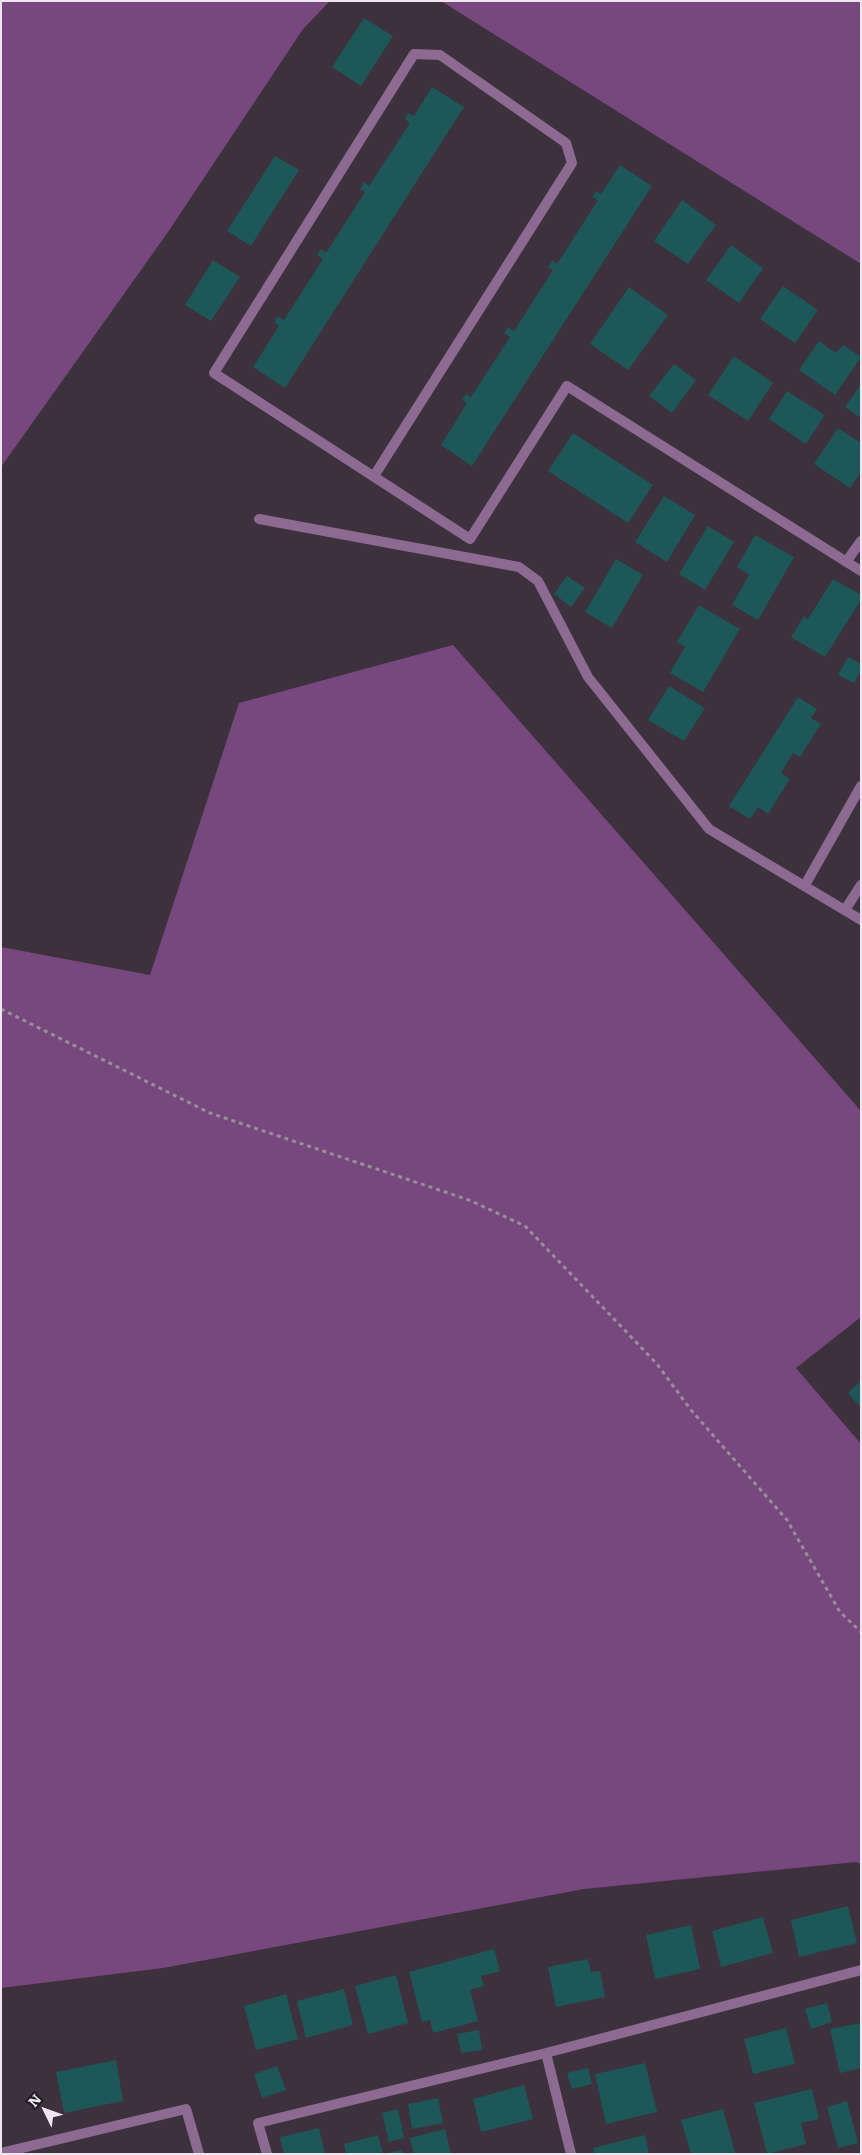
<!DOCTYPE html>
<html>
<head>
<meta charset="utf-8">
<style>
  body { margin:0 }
  #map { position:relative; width:862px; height:2155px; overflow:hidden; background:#3d313e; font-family:Literata,serif }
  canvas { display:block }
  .frame { position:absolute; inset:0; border:2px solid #eee6ef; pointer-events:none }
  .north { position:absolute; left:20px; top:2085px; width:50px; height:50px; -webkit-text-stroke:4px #201b21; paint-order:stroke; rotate:312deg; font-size:14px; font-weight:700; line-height:20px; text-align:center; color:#eee6ef }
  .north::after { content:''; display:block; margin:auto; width:18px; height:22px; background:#eee6ef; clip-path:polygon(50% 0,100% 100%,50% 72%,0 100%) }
</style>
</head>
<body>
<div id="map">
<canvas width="862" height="2155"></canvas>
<div class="frame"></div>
<div class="north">N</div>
</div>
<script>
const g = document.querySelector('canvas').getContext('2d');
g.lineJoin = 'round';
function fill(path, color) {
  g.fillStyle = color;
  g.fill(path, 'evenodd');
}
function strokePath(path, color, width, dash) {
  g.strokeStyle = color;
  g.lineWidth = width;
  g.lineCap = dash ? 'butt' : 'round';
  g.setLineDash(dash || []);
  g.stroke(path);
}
fill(new Path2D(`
  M1,1H330L303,29L168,232L1,467Z
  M441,1H861V264Z
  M453,645L861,1111V1317L796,1368L861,1444V1864L856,1862L584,1889L163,1968L1,1988V947L150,975L239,703Z`), '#77487d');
fill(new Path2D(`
  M364,18L393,36L361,86L332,67Z
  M432,87L464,107L285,388L253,367L279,326L274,322L278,316L284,320L323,259L317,255L321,249L326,253L365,192L360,189L364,182L369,186L410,123L405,119L408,113L414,116Z
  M275,156L299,170L251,246L227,231Z
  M620,165L652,186L472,466L441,445L467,403L462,400L466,394L471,397L510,337L504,333L508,327L514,331L553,270L548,267L552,260L557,264L598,200L592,197L596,191L601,194Z
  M682,200L716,225L688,264L654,241Z
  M731,245L763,268L739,303L706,280Z
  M213,260L240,277L211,321L185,305Z
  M783,286L818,310L795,343L760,319Z
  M629,287L668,315L628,370L590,344Z
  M819,341L836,353L843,345L861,357L835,395L799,370Z
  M734,356L773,383L748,421L708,395Z
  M674,364L696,380L672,413L649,396Z
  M861,384V418L845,407Z
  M787,391L825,415L806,444L769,419Z
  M838,428L861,443V472L850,488L814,464Z
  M573,433L653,485L628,523L548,471Z
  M664,496L695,515L667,562L635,542Z
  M708,526L734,542L705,590L679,574Z
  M755,535L794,557L758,620L732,605L749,575L737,567Z
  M616,559L643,575L612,628L585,612Z
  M567,576L585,588L571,607L554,594Z
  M833,579L861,595V600L825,657L791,637L804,616L808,619Z
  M699,605L740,629L703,692L670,673L685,647L677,642Z
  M848,657L861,664V670L854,683L838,675Z
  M669,686L705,708L684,741L648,720Z
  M798,697L817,709L811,718L821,724L800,757L793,753L781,773L790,779L768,814L758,807L750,819L729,806Z
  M861,1381V1408L848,1393Z
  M848,1906L857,1943L799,1957L791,1920Z
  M763,1917L773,1953L721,1967L712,1931Z
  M691,1925L700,1969L655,1979L646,1935Z
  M494,1949L500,1971L481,1976L484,1986L470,1990L478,2021L433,2033L430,2020L422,2022L409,1972Z
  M588,1959L591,1972L600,1971L605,1997L556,2007L548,1967Z
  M396,1975L408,2023L368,2034L355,1986Z
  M344,1989L353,2025L306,2038L297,2001Z
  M286,1994L298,2039L256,2050L244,2006Z
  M827,2003L832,2022L811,2029L805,2009Z
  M861,2023V2068L840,2073L830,2029Z
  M786,2028L795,2064L753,2074L744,2039Z
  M479,2030L482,2050L461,2053L457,2034Z
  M116,2060L123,2101L64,2113L56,2072Z
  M645,2063L657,2112L606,2124L595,2074Z
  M277,2066L286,2090L262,2098L254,2074Z
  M588,2068L592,2084L572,2089L567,2073Z
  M524,2085L533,2119L481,2132L473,2099Z
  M812,2089L819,2119L801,2123L806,2144L767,2154L754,2103Z
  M438,2098L443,2123L412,2129L408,2104Z
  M847,2101L858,2143L838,2148L827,2107Z
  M398,2109L404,2138L389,2142L382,2113Z
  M723,2109L735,2153L691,2154L681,2120Z
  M319,2128L325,2154H284L280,2137Z
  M445,2129L451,2154H414L410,2138Z
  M378,2135L383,2154H346L344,2144Z
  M645,2135L649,2154H594L593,2148Z
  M402,2150L403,2154H387V2153Z`), '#1d5757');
strokePath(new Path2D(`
  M1,1009L210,1113L469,1200L525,1226L657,1364L691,1410L787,1520L840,1612L861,1632`), '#998f9a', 3, [4, 4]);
strokePath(new Path2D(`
  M805,885L861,786`), '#8d6a91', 10);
strokePath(new Path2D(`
  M374,476L572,163L566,143L440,55L414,54L214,373L470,539L567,386L861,571
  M259,519L519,567L538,581L588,677L709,829L861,920
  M846,562L861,541
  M845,910L861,885
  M546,2053L571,2154
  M1,2153L186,2109L199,2154
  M267,2154L258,2123L546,2053L861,1970`), '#8d6a91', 10);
</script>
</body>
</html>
